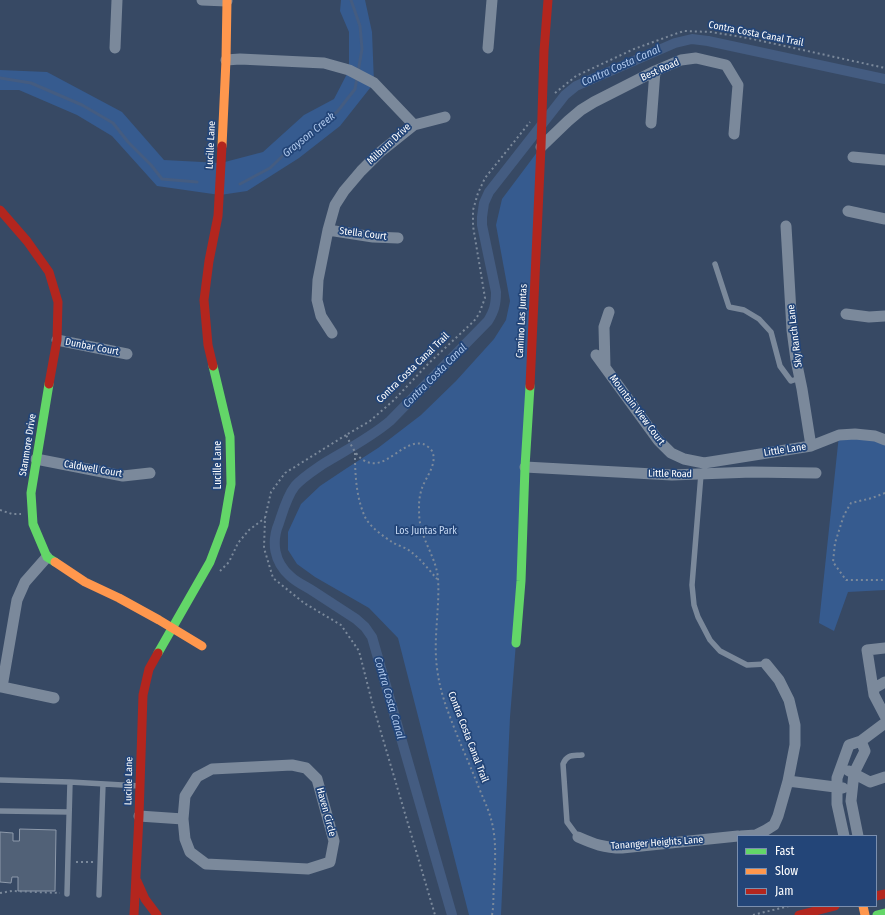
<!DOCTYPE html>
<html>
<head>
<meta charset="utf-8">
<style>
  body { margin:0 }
  #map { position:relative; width:885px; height:915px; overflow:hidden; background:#374964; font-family:"Fira Sans Condensed",sans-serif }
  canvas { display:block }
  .legend { position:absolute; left:737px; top:835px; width:140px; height:72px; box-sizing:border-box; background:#234578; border:1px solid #7b8fae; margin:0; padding:5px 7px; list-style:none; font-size:12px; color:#fff }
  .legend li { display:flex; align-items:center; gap:8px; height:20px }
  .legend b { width:20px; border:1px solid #7b8fae }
</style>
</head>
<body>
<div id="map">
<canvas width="885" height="915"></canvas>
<ul class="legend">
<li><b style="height:5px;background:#63d668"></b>Fast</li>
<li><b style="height:5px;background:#ff974d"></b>Slow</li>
<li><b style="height:5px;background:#b3261e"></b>Jam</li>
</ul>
</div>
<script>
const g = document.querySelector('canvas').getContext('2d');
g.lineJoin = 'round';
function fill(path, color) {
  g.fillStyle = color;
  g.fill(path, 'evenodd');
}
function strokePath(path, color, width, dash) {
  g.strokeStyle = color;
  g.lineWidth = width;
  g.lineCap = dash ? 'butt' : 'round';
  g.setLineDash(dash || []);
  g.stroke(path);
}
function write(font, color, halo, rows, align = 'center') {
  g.font = font + ' "Fira Sans Condensed",sans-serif';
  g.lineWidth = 3.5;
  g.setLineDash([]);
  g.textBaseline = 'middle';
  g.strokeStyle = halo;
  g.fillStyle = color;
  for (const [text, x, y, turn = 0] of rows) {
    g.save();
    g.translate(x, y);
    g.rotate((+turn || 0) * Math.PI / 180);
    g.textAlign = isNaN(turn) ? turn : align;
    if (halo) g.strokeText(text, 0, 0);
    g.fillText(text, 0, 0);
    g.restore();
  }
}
fill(new Path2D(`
  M341,0H365L372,32L374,83L340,126L299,158L247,191L220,195L157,186L112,136L77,115L19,90H0V70L47,72L122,112L164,160L221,163L263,152L304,115L334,99L349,70V32L340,11Z
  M541,147L521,581L510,717L501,915H469L398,638L369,608L315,577L297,564L288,550V532L301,504L320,486L347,468L378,448L421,415L456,381L494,339L506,320L510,301L496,225L502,199Z
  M839,435L885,440V590L848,592L834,631L819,623Z`), '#365b8f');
strokePath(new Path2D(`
  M351,0L360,26L362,49L358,72
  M0,78L31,83L82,105L113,123L128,142L151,165L162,179L197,182
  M240,184L270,168L299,140L337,112L355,89L357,78`), '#445c81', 3);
strokePath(new Path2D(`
  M452,915L372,637L365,627L356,619C342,610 327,600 313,591C305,586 296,582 290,576C274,562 271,542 279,523C283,511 287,496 295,486C303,477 313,471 323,464C346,450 370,438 390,421L488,321C494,311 496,305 496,292L482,225V217L484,203L489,192L565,95L576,86L675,43L692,39L708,41L885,79`), '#445c81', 10);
const building = new Path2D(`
  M20,829L56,830L55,891H18V877H12L11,883L0,882V832L13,833V841H19Z`);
fill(building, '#516177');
strokePath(building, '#8e9aab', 1);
strokePath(new Path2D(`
  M555,93L576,76L634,49L675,34L684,31L711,32L748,38L885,68
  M346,435L285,473L271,492L265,518L264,548L273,578L304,603L341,625L359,651L372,702L435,915
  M355,453C355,474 356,497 365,517C370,527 383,536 392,542C398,546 406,547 411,552C420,558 429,570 437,579
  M885,493L872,498L851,503L844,515L835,543L833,562L846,580H885
  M0,510L12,514H21
  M220,571L229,562L238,543L249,530L265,518
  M76,862H93
  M0,893L12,891L60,893
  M492,915C494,905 493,895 494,885C495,863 497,840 491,819C488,808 483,798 479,788C472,770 464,752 457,735C448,712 440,693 437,668C433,639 440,608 438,578C436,559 425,545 421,527C419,520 419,513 419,506C419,500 420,494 422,488C426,477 438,463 432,451C430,448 426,445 423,444C402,439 386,472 365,461C355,456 351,444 346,435L370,421L394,400L429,363L474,321L479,314L485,298L473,226V210L478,193L485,178L530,122
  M753,915L789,906`), '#7b899b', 2, [2, 3]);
strokePath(new Path2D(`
  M715,264L729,307L744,310L759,319L771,332L780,366L791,381L800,378
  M701,474L692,585L694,605L698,617L710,640L720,651L747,665L766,664
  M0,780L70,782L140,786
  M0,811L69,812
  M578,837L567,822L563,764C567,754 573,756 582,755
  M67,894L70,782
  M99,895L103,784`), '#7b899b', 5.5);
strokePath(new Path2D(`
  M202,0L227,1
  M115,48L117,0
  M488,48L492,0
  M226,60L240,59L324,63L349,70L374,83L414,125
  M651,123L655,71
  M541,147L568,121L581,110L594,102L655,71L681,60L696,58L726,65L738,85L734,134
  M853,157L885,160
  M848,211L885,219
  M786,226L792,330L796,360L802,389L811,446
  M328,230L373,237L398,238
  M846,314L869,317L885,316
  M332,333L321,316L317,300L318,280L328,230L335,205L344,191L361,171L379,153L414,125L445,117
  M57,340L127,354
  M596,355L658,440L671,453L684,459L704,463L811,446L839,435L855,434L875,436L885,440
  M605,367L604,327L609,312
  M36,459L123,476L150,473
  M525,467L672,475L752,472L816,473
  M47,557L25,582L17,600L2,687L54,698
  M885,648L867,650L874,695L885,716
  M873,689L885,682
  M292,765L306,768L317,779L334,841L330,862L308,869L206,864L190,852L185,839L183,819L185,796L197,777L212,769Z
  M849,771L870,782L885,777
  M788,781L843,788
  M139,816L183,819
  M741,836L756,835L766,830L774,825L778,816L788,781L795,745V725L789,700L779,680L766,664
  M844,836L837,804V778L849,745L861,741L885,723
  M858,836L851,801L854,773L865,751L861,741
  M578,837C594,844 604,848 622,848L738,836`), '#7b899b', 11);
strokePath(new Path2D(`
  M49,384L31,493L33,524L47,557L55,562
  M516,643L521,581L525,467L530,386
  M158,653L210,562L224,525L231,484L230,437L213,366
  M877,915L885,913`), '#63d668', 9);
strokePath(new Path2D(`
  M222,146L226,60L227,0
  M55,562L85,582L119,598L159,620L202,646
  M863,906L865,915`), '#ff974d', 9);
strokePath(new Path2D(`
  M0,210L27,241L49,272L58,302L57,340L49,384
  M213,366L208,345L204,300L209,261L218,216L222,146
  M530,386L541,147L544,51L548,0
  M137,881L145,899L157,915
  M876,896L885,894
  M134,915L139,816L143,695L149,669L158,653
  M799,915L835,906`), '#b3261e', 9);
write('10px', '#fff', '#234578', [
  ["Contra Costa Canal Trail",756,34,11],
  ["Best Road",660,70,-24],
  ["Milburn Drive",389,144,-43],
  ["Lucille Lane",211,145,-87],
  ["Stella Court",363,234,7],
  ["Camino Las Juntas",522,321,-87],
  ["Sky Ranch Lane",795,336,-97],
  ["Dunbar Court",92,347,11],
  ["Contra Costa Canal Trail",413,368,-44],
  ["Mountain View Court",637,410,53],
  ["Stanmore Drive",28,445,-81],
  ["Little Lane",785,450,-9],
  ["Lucille Lane",218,465,-90],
  ["Caldwell Court",93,469,10],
  ["Little Road",670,474,1],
  ["Contra Costa Canal Trail",468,737,69],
  ["Lucille Lane",129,781,-89],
  ["Haven Circle",326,812,75],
  ["Tananger Heights Lane",657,843,-4]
]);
write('10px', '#c7d9f3', '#234578', [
  ["Los Juntas Park",426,531]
]);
write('italic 11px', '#afc8ec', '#234578', [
  ["Contra Costa Canal",621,66,-24],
  ["Grayson Creek",309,135,-39],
  ["Contra Costa Canal",435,376,-45],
  ["Contra Costa Canal",389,698,74]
]);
</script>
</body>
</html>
